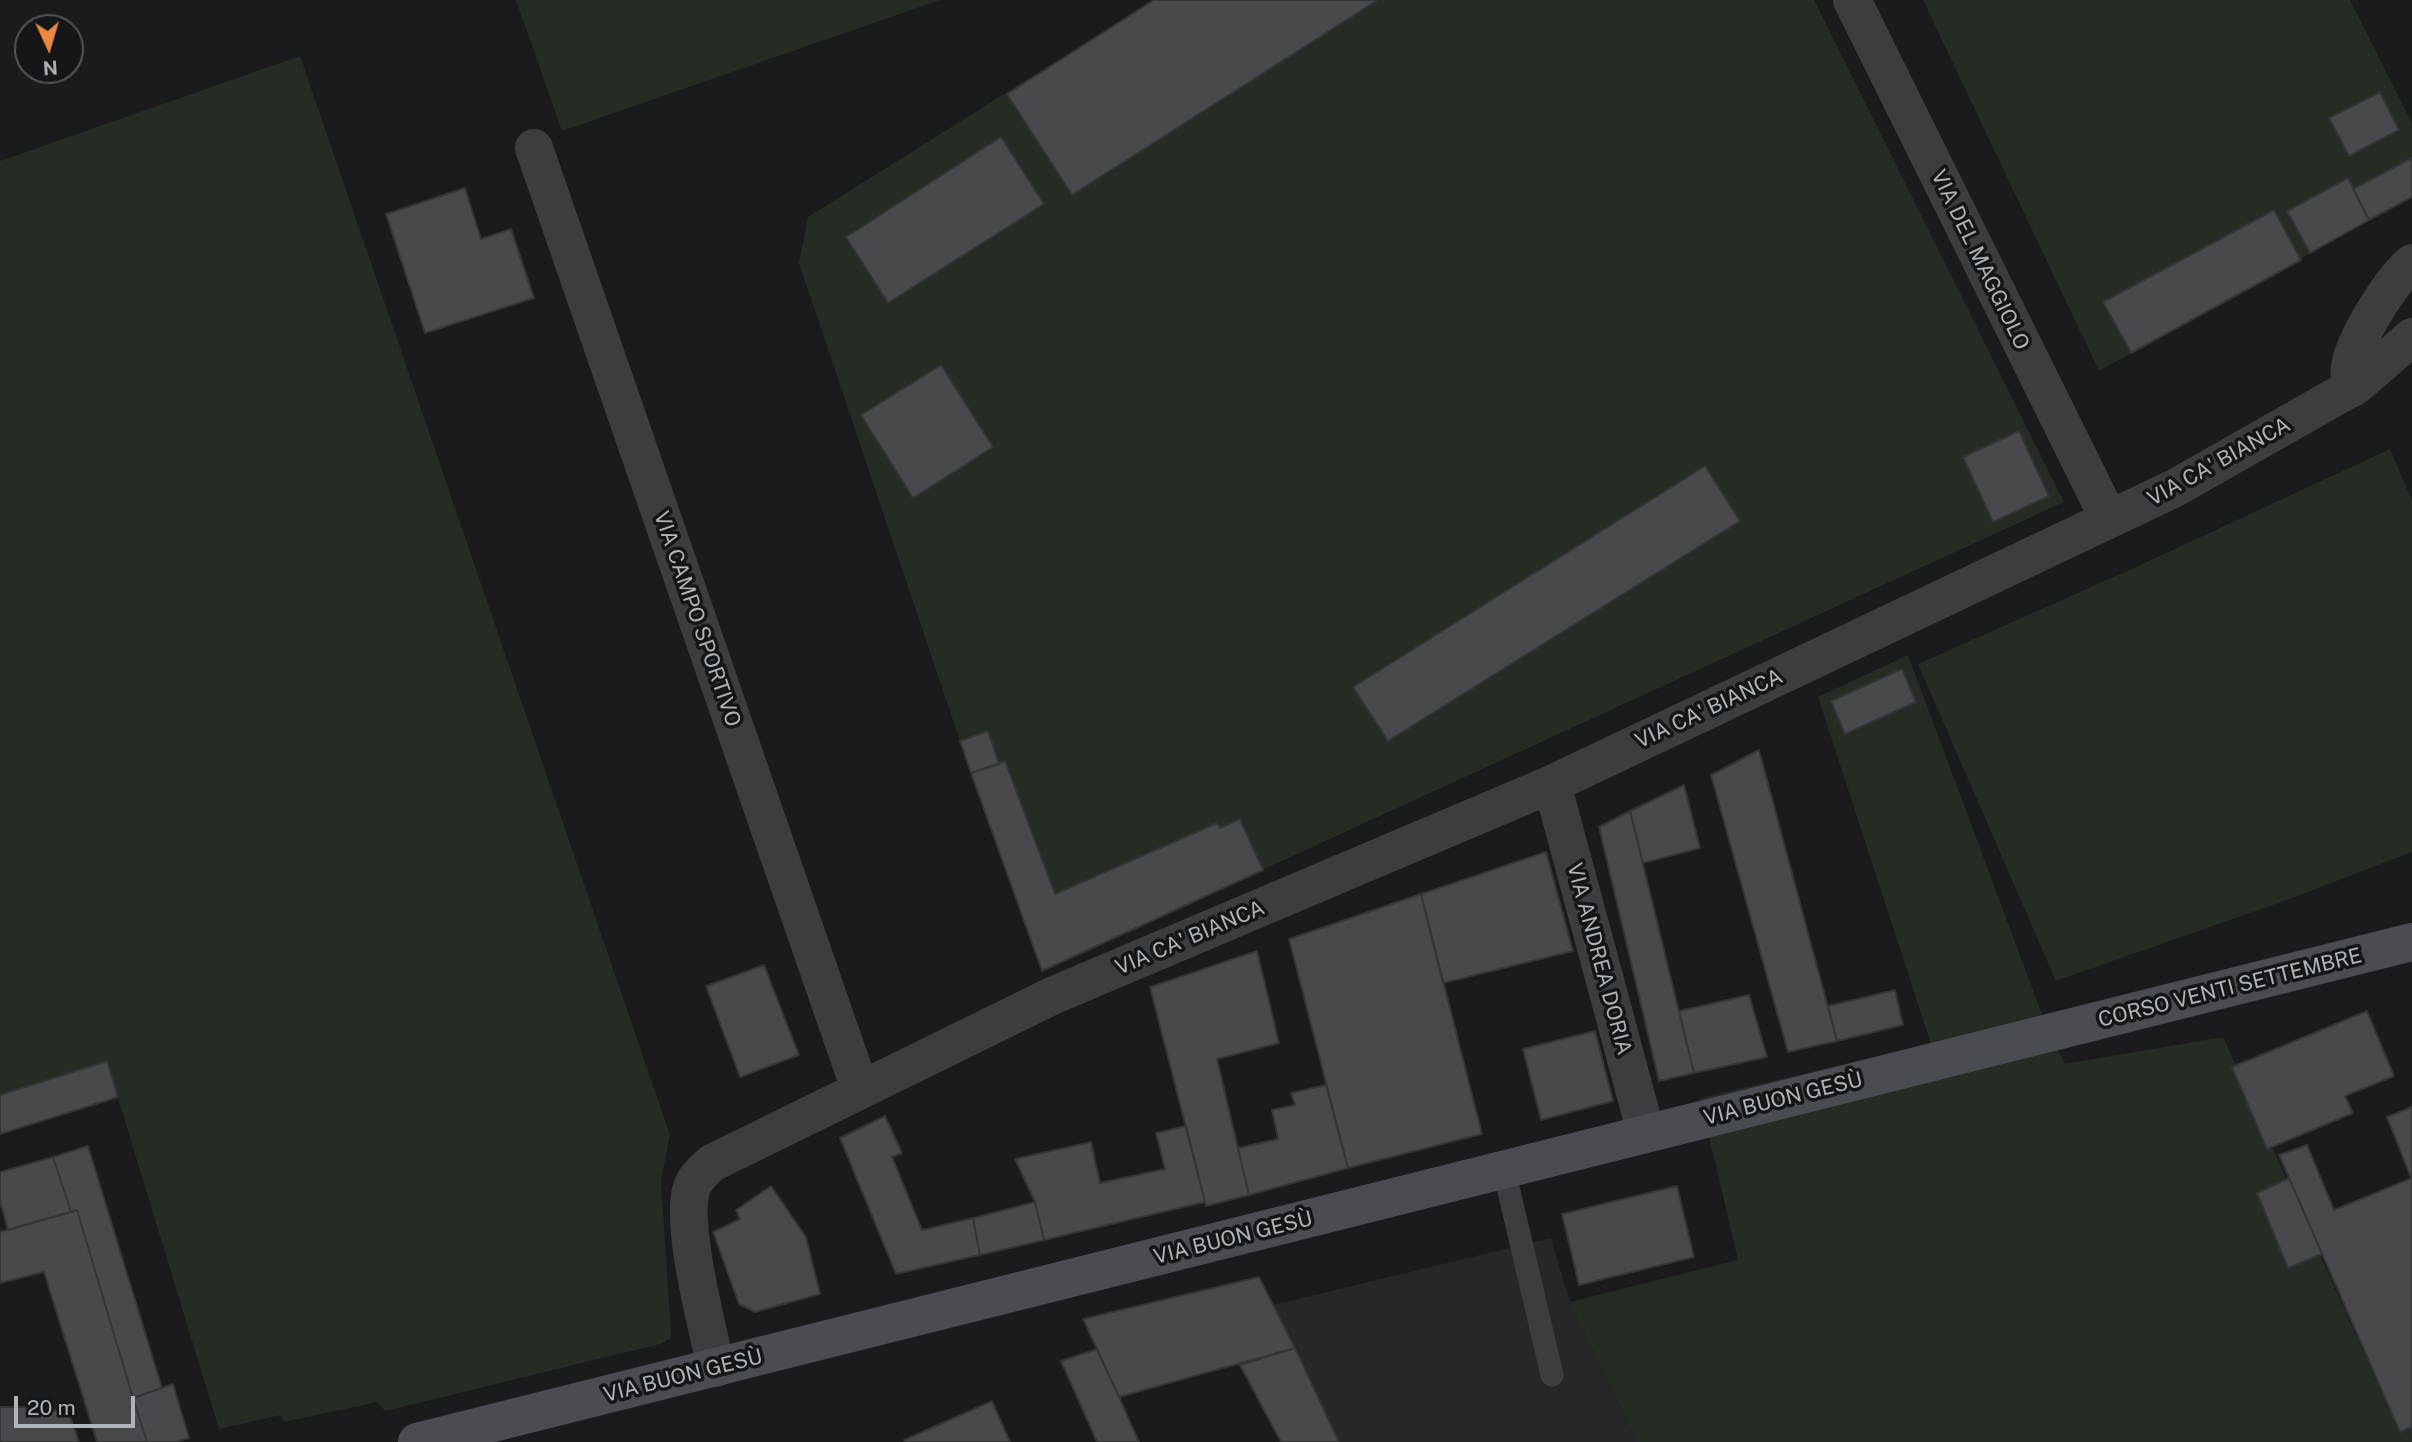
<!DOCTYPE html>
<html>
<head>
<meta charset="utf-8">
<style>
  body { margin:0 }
  #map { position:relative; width:2412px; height:1442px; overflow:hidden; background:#1a1b1c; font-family:"Public Sans",sans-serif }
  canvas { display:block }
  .north { position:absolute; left:14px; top:14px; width:70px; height:70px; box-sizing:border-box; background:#151617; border:2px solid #525659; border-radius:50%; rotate:176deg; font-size:19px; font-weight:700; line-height:28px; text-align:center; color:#adb5bb }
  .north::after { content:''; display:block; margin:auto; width:24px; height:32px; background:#ec8843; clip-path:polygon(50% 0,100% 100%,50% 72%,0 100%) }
  .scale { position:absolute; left:14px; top:1396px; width:121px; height:32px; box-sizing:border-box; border:4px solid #adb5bb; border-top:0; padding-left:9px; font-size:21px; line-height:24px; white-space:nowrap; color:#adb5bb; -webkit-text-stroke:5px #151617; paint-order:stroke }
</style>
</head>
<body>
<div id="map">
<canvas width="2412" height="1442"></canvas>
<div class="north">N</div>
<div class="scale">20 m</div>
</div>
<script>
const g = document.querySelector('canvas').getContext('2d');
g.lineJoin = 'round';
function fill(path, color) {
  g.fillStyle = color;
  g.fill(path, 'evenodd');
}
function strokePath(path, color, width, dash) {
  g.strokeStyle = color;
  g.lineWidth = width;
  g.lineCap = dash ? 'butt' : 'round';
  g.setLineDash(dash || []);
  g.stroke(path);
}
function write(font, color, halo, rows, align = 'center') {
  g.font = font + ' "Public Sans",sans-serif';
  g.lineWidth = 7;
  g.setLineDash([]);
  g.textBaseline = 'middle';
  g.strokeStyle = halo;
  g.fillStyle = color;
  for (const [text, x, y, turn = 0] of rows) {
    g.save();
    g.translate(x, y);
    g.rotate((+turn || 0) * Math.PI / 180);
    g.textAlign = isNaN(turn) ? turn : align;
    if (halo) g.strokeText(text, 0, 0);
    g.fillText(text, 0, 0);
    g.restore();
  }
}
fill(new Path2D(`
  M1551,1238L1570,1302L1637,1442H1339L1273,1305Z`), '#262729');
fill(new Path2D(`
  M516,0H940L562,131Z
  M1154,0H1814L2064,502L1042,971L960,741L799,263L808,217Z
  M1923,0H2350L2412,123V197L2099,371Z
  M300,56L670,1135L661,1180L671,1334L670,1339L660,1344L385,1411L377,1402L284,1422L281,1415L219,1429L107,1062L0,1095V161Z
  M2390,449L2412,500V852L2284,901L2056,981L1918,664L2136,567Z
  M1908,655L2049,1033L2065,1064L2223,1037L2399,1432L2412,1427V1442H1637L1570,1302L1738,1260L1700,1098L1931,1044L1818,697Z`), '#252c24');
const building = new Path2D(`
  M1154,0H1378L1072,195L1007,94Z
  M2380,92L2399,130L2349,156L2329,118Z
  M1001,137L1044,204L888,303L846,237Z
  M2412,158V197L2369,220L2353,189Z
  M2348,178L2369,220L2310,253L2287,211Z
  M465,188L481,239L511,229L534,298L425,333L386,214Z
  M2274,210L2301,260L2131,353L2103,302Z
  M941,365L993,447L913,498L861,415Z
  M2019,431L2049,496L1993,522L1963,457Z
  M1705,466L1740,521L1388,741L1353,687Z
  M1902,669L1916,702L1845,734L1831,701Z
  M988,731L999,764L971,773L960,741Z
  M1759,750L1837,1041L1788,1052L1711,775Z
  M1005,761L1055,894L1217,823L1220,828L1240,819L1263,870L1042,971L971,773Z
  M1684,785L1700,848L1643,863L1630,811Z
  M1630,811L1694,1073L1659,1081L1599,827Z
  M1546,852L1573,951L1443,983L1421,894Z
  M1421,894L1482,1134L1348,1168L1289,939Z
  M1257,951L1279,1043L1217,1059L1249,1195L1206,1206L1150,987Z
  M764,965L799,1055L740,1077L706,986Z
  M1895,990L1903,1025L1837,1041L1828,1006Z
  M1749,995L1767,1057L1694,1073L1679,1011Z
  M2367,1011L2394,1076L2345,1096L2353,1113L2267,1149L2232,1067Z
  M1595,1031L1613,1101L1541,1120L1523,1049Z
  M107,1061L118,1097L0,1134V1095Z
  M1326,1085L1348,1168L1249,1195L1238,1148L1278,1139L1272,1110L1295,1105L1291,1093Z
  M2412,1107V1178H2411L2387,1117Z
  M885,1116L902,1153L892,1157L922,1230L973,1218L980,1255L896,1274L840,1138Z
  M1186,1126L1205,1202L1044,1240L1035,1202L1015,1159L1091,1142L1100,1183L1165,1169L1156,1133Z
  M2307,1145L2334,1210L2412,1178V1427L2400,1432L2279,1155Z
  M88,1146L162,1388L133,1398L77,1210L71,1212L53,1157Z
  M53,1157L71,1212L8,1230L0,1201V1172Z
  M2289,1178L2322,1254L2288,1268L2257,1193Z
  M771,1186L806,1237L820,1294L755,1312L739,1304L713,1232L740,1219L736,1210Z
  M1677,1186L1694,1257L1579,1285L1562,1214Z
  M1035,1202L1044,1240L980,1255L973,1218Z
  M77,1210L133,1398L147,1442H97L44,1272L0,1283V1232Z
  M1259,1277L1295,1348L1119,1397L1083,1319Z
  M1295,1348L1339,1442H1281L1240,1365Z
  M1097,1349L1119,1397L1139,1442H1097L1061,1361Z
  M173,1384L189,1438L176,1442H147L133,1398Z
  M992,1401L1010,1442H905L904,1440Z
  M0,1407H26L27,1416L67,1408L79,1442H0Z`);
fill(building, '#47494c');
strokePath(building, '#343538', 2);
strokePath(new Path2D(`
  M1504,1170L1552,1375`), '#3b3e41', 23);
strokePath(new Path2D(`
  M1852,0L2109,519
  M534,148L860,1089
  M2351,389C2350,382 2349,374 2350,367C2354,339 2391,281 2412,263
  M1552,784L1646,1133
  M716,1368C708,1329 679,1221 692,1187C696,1177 704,1170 712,1163L1052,996L1552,784L2175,488L2358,384L2412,337`), '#3b3e41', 38);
strokePath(new Path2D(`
  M417,1442L2412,942`), '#494d51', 38);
write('21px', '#adb5bb', '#151617', [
  ["VIA DEL MAGGIOLO",1980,260,64],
  ["VIA CA' BIANCA",2219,462,-29],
  ["VIA CAMPO SPORTIVO",697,619,71],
  ["VIA CA' BIANCA",1709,709,-25],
  ["VIA CA' BIANCA",1190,938,-23],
  ["VIA ANDREA DORIA",1599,959,75],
  ["CORSO VENTI SETTEMBRE",2230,988,-14],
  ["VIA BUON GESÙ",1783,1099,-14],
  ["VIA BUON GESÙ",1233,1238,-14],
  ["VIA BUON GESÙ",683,1376,-14]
]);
</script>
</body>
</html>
